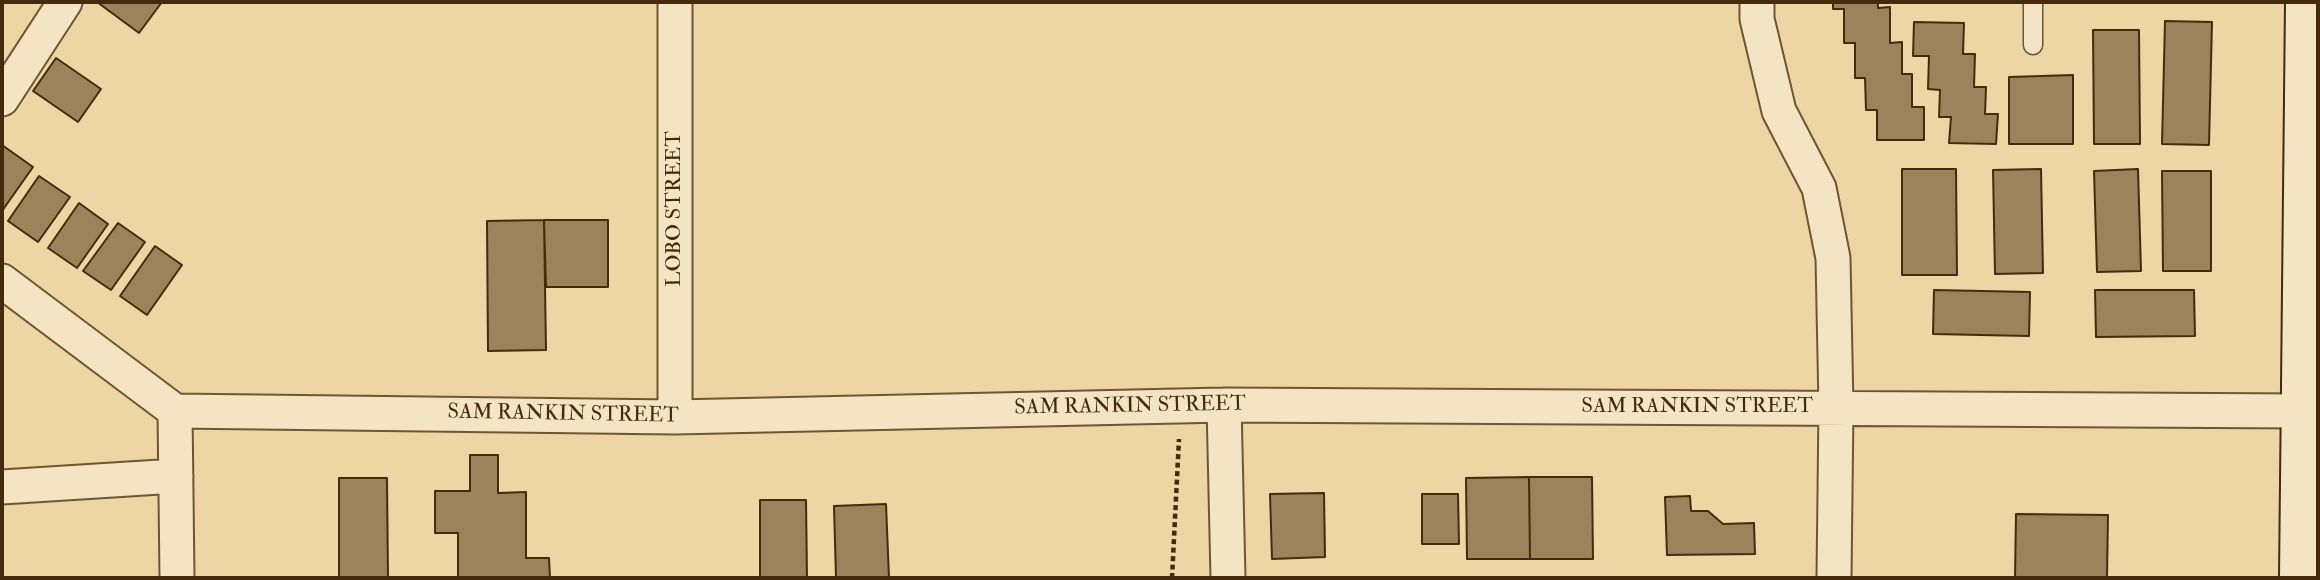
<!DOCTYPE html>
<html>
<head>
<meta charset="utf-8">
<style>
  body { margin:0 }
  #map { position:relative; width:2320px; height:580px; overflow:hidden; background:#edd5a4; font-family:"IM FELL Double Pica",serif }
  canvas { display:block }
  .frame { position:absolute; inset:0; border:4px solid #452b0d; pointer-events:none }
</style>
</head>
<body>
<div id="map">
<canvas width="2320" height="580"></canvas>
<div class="frame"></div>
</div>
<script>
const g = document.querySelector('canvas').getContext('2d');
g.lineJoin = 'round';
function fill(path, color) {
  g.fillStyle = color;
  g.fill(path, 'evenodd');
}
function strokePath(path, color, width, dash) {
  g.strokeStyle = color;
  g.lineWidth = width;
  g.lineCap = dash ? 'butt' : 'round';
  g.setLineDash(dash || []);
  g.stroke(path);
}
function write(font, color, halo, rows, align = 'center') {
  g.font = font + ' "IM FELL Double Pica",serif';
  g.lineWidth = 7;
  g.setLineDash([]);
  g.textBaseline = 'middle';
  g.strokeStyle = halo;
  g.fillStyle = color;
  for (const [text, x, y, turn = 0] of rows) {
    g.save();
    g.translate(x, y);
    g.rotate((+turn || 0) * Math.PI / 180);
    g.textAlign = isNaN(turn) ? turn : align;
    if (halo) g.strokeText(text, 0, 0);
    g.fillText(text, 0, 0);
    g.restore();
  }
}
const building = new Path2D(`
  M97,2H162L139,33Z
  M1833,2H1878V8L1890,7V43L1902,42V74H1912V107H1924V140H1877V110H1866L1865,78H1855V43H1844V9H1833Z
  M2165,21L2212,22L2209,145L2162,144Z
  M1914,22L1964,23L1963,54H1975L1974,87H1986L1985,114H1998L1996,144L1949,143L1951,117H1939L1940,90L1928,89L1929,56H1913Z
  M2093,30H2139L2140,144H2094Z
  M56,58L101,89L78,122L33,91Z
  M2073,75V144H2009V77Z
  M2,145L33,167L2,211Z
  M1902,169H1956L1957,275H1902Z
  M2041,169L2043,273L1995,274L1993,170Z
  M2138,169L2141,271L2097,272L2094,171Z
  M2162,171H2211V271H2163Z
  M39,176L70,197L38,242L8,221Z
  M79,203L108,224L77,268L48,248Z
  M544,220L546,350L488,351L487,221Z
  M544,220H608V287H546Z
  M118,223L145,242L111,290L83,271Z
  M155,246L182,265L147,315L120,296Z
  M1934,290L2030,292L2029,336L1933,334Z
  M2095,290H2194L2195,336L2096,337Z
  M470,455H498V493L526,492V558H549L550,578H458V533H435V491H470Z
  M1529,477L1530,559H1467L1466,478Z
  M1529,477H1592L1593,559H1530Z
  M339,478H387L388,578H339Z
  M1324,493L1325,557L1272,559L1270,494Z
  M1422,494H1458L1459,544H1422Z
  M1690,496L1691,511H1708L1723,524L1754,523L1755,554L1667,555L1665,497Z
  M760,500H806L807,578H760Z
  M886,504L889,578H836L834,506Z
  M2016,514L2108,515L2107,578H2015Z`);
fill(building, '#9c835c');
strokePath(building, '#452b0d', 2);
const lane = new Path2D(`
  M2033,45V2`);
const street = new Path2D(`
  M675,2V417
  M1757,2V19L1779,111L1819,188L1833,258L1836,407L1834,578
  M2,99L65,2
  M2,281L175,411L675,417L1224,405L2302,411
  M1224,405L1228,578
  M175,411L177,578
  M2,487L176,476`);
const secondary = new Path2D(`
  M2299,578L2305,2`);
strokePath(lane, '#6f5633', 21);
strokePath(street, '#6f5633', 37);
strokePath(secondary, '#452b0d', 42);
strokePath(new Path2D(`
  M1172,578L1179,439`), '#452b0d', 4.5, [5, 3.5]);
strokePath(lane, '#f3e4c4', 18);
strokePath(street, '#f3e4c4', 33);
strokePath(secondary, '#f3e4c4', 38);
write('21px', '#452b0d', '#f3e4c4', [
  ["LOBO STREET",675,209,-90],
  ["SAM RANKIN STREET",1130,407,-1],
  ["SAM RANKIN STREET",1697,407],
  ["SAM RANKIN STREET",563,415,1]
]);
</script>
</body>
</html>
